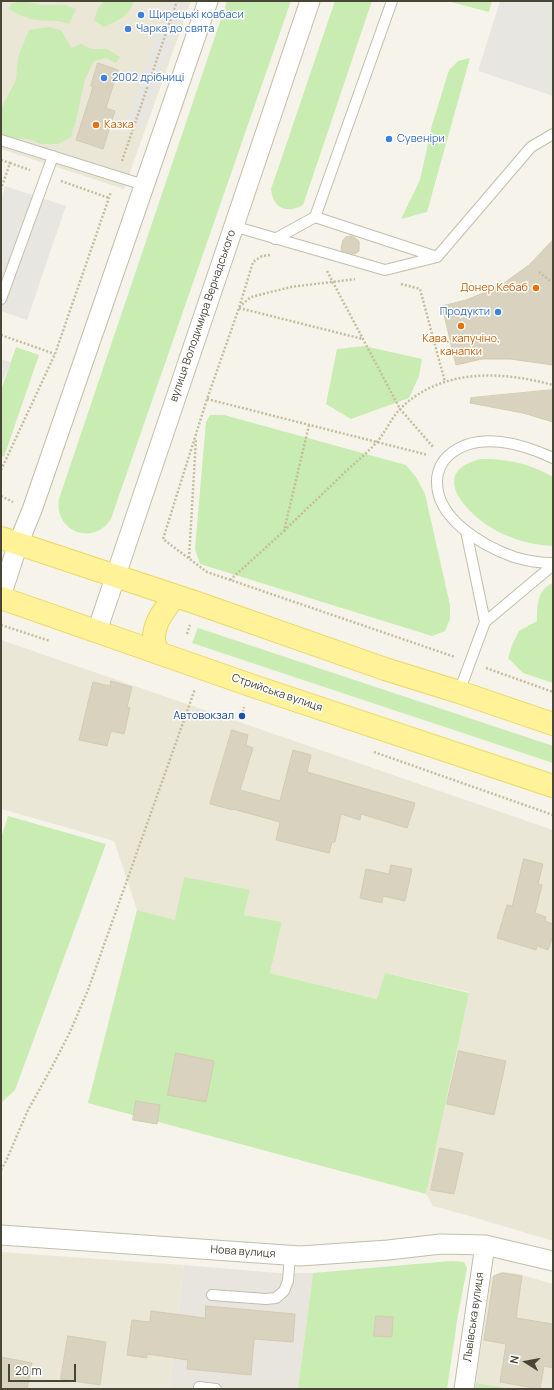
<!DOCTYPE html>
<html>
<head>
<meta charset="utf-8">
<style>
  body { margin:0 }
  #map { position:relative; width:554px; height:1390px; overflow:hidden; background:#f6f4ea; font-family:Manrope,sans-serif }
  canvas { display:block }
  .frame { position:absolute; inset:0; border:2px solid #4a4637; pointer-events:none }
  .north { position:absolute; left:506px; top:1342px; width:40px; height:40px; -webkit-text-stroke:3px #fff; paint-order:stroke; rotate:281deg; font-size:11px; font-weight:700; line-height:16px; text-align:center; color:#4a4637 }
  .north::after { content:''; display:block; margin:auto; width:14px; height:18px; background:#4a4637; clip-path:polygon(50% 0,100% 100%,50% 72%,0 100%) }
  .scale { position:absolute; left:8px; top:1364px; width:68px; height:18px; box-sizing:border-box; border:2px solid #4a4637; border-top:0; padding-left:5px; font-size:12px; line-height:14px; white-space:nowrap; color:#4a4637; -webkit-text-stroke:3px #fff; paint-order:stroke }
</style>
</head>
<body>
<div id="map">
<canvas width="554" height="1390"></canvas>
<div class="frame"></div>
<div class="north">N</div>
<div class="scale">20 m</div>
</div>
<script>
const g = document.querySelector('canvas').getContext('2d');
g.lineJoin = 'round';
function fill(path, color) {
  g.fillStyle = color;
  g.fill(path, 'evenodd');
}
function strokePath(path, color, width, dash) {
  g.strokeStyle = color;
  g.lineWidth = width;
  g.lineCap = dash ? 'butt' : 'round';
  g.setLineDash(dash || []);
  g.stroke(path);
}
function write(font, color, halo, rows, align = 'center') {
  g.font = font + ' Manrope,sans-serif';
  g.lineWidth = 3;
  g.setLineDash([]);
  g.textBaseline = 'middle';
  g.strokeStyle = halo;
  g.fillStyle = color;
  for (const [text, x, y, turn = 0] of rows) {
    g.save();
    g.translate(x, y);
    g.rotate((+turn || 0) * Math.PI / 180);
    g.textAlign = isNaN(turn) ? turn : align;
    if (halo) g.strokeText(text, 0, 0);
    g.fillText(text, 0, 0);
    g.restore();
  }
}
fill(new Path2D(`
  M1,1H191L124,189L1,149Z
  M1,640L553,830V1241L466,1215L433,1206L426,1194L469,992L385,973L378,999L270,973L282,922L244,915L250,890L175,920L137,910L114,841L1,809Z
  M1,1252L184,1265L169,1389H1Z
  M501,1272L515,1273L553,1284V1389H514L476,1383L491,1277Z`), '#eae7d7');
fill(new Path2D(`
  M184,1265L278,1273H313L298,1389H169Z`), '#e8e5de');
fill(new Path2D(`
  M19,1C28,1 34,4 42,5C49,6 56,4 64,5C68,6 72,8 76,9L69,24C57,19 49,22 38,20C27,19 18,14 9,9L11,4Z
  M104,1H134C129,17 117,21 103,27L94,20L98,8Z
  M227,1H291L113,513C112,517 110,521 107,524C92,541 64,534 59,511C58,507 59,503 59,499Z
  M335,1H372L303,205C287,214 273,209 271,189Z
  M447,1H492L489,12Z
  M49,27L61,30L71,48L81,44L92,49H107L120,57L116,63L106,58L94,61L85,79L76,120L71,137L58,144H41L28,139L4,137L1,135V109L16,80L18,57L29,30Z
  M470,58L427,212L401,219L420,180L432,125L449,70L458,61Z
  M364,346L422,359L419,376L409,398L351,419L326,404L337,349Z
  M16,347L39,355L4,457L1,455V390Z
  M210,415H224L406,465L416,477L425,494L450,605V619L445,631L432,636L200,564L195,549L206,422Z
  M480,459C506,458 531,464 553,477V546C533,545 514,540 497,531C469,516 426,473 480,459Z
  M553,583V683L523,673L508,658L512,645L519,631L537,621C537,606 537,589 553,583Z
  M198,628L553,746V763L192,643Z
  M8,816L106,844L15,1090L1,1103V838Z
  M184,877L250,890L244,915L282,922L270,973L377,999L385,973L469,993L426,1194L88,1103L137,910L175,920Z
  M451,1261L464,1262L467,1268L458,1315L447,1389H298L313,1273Z
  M476,1383L514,1389H475Z`), '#c8ecb1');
fill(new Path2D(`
  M168,1H186L143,129L126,124Z
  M500,1H553V96L478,71Z
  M5,186L66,206L27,320L1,311V200Z
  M1,359L11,362L1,384Z`), '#e7e6e1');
const building = new Path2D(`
  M98,63L118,70L106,108L115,111L103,149L76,140L93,87L91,86Z
  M351,236L354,237L359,241V251L355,254L342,251L341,248L343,240L346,237Z
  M553,240V365L510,359H482L456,365L442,306L466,300L500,286L529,265Z
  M553,390V422L523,413L470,403L471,398Z
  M111,681L132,687L127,707L130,708L124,734L111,731L107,746L79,740L93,682L110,686Z
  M232,730L248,735L246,745L253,748L240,790L280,801L293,750L311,755L307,772L415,803L407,828L361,814L360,820L341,814L335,842H332L329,853L276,840L280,822L233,809V810L210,804Z
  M524,859L543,864L538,884L542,885L535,913L546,917L545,921L553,924V936L548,950L537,946L536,950L497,938L507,905L512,906Z
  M391,865L412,869L405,901L383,896L382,903L360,898L366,869L389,874Z
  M459,1051L506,1061L494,1115L447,1104Z
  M176,1053L214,1061L206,1102L168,1095Z
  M136,1101L160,1105L157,1124L133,1120Z
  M440,1148L463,1153L454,1194L431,1190Z
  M503,1273L522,1276L516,1318L553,1324V1368L544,1366L540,1389L500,1382L506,1344L484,1340L494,1276Z
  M206,1306L295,1314L293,1342L254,1339L251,1375L187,1369L188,1360L147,1354V1358L127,1355L132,1320L150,1322L151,1311L205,1318Z
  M376,1316L393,1317L392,1337L374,1336Z
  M68,1336L106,1342L100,1385L61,1379Z
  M1,1357L32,1363L27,1389H1Z`);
fill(building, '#d8d2be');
strokePath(building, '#d3cbb1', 1);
const service = new Path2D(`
  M1,140L144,185
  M315,217L437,257
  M233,226L385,270L437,257L531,147L553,134
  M275,239L315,217L392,1
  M1,299L53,156
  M553,458C523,444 478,430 449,455C442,461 437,471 437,481C436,519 483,546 514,557C527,561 540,563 553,563
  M466,531L485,622
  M459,692L485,622L553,565
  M212,1295L266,1299L276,1298L284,1291L288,1281L290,1255
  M199,1387L216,1389`);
const minor = new Path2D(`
  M1,596L18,544L32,510L208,1
  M97,631L310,1
  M1,1235L300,1256L388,1250L441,1244L485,1245L553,1261
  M464,1389L485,1245`);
const primary = new Path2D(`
  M1,538L197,603L385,669L459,692L553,724
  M1,598L253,686L553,786
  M158,652C157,649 154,644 154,640C153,623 165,609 175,596`);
strokePath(service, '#c2beab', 12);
strokePath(minor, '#c2beab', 21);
strokePath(primary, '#ebd763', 24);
strokePath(new Path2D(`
  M1,160L10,163L1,189
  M122,161L177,1
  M10,163L30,170
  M61,181L109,198
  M270,255L262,256L253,262L239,308L207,399L163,539L207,572L455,657
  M327,271L400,409L434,448
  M539,272L550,281
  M401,284L420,289L445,382
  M239,307L251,297L291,287L355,279
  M239,308L363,339
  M1,335L55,354
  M207,399L428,455
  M1,470L55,354L111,192
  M1,496L13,502
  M284,531C304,511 325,492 345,472C356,462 367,453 376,443C386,432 391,418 401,408C442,368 502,371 553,385
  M189,558L196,439
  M230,580L284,531L309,425
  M1,625L50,641
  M187,634L190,625
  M486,668L553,692
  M242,716L244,707
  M374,752L553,815
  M1,1170L6,1161L28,1110L52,1067L70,1032L88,990L195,689`), '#c4bd9c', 2.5, [2, 2]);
strokePath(service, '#fff', 10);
strokePath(minor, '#fff', 19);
strokePath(primary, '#fff299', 22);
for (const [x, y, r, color] of [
  [141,15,4,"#3f7fe0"],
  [128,29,4,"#3f7fe0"],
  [104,78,4,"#3f7fe0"],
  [96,125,4,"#e8710a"],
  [389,139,4,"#3f7fe0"],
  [536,288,4,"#e8710a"],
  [498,312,4,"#3f7fe0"],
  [461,326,4,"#e8710a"],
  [242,716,4,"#1a4fb4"]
]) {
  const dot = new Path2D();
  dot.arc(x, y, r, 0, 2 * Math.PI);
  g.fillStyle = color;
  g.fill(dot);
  strokePath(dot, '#fff', 1.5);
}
write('11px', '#366cbe', '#fff', [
  ["Щирецькі ковбаси",149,15],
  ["Чарка до свята",136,29],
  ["2002 дрібниці",112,78],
  ["Сувеніри",397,139],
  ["Продукти",490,312,"right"]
], 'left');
write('11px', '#c56008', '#fff', [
  ["Казка",104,125],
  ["Донер Кебаб",528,288,"right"],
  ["Кава, капучіно,",461,339,"center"],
  ["канапки",461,352,"center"]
], 'left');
write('11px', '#4a4637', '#fff', [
  ["вулиця Володимира Вернадського",203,316,-71],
  ["Стрийська вулиця",277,693,19],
  ["Нова вулиця",243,1252,4],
  ["Львівська вулиця",474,1317,-82]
]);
write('11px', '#164399', '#fff', [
  ["Автовокзал",234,716]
], 'right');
</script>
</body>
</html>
